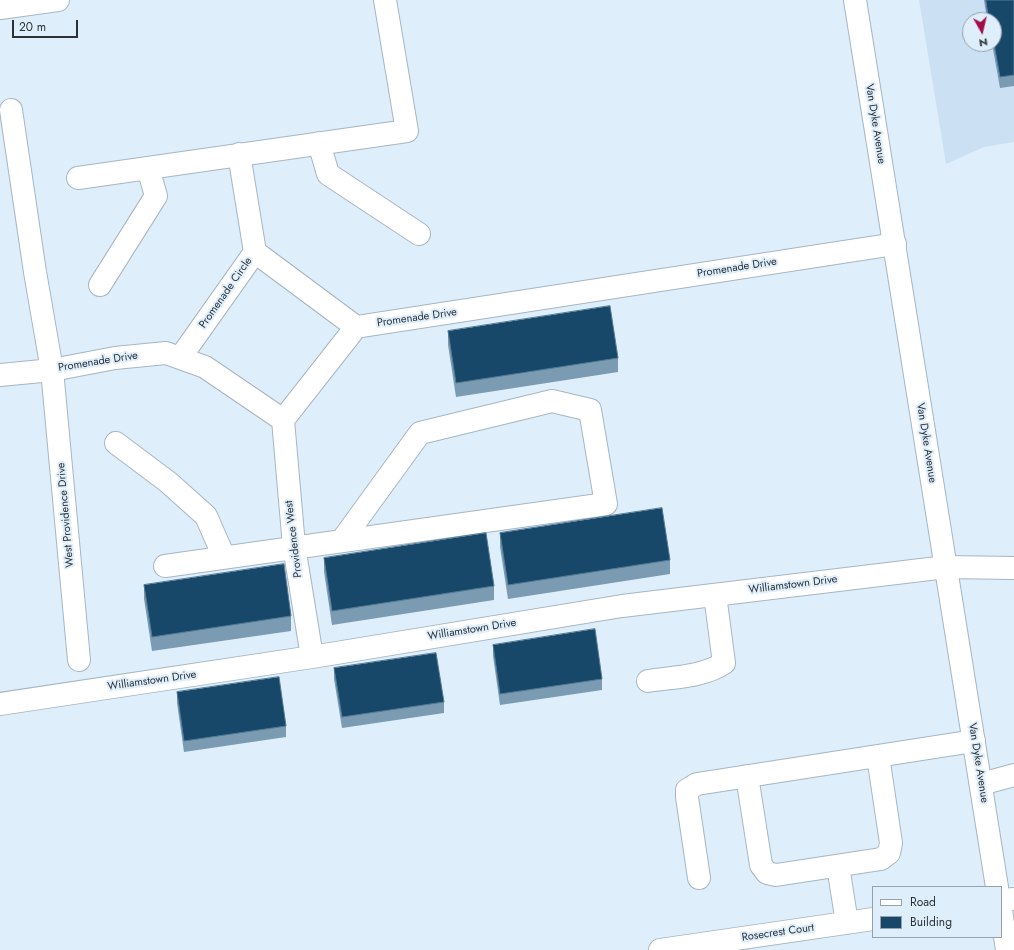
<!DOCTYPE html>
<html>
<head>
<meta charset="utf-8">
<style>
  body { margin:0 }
  #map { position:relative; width:1014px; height:950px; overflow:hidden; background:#deeefb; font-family:Jost,sans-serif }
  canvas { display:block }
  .legend { position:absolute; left:872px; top:886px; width:130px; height:52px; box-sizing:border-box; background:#deeefb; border:1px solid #96a2ac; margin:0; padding:5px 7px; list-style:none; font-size:12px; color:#2b3136 }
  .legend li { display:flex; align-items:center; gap:8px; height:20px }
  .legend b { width:20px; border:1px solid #96a2ac }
  .north { position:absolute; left:962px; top:12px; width:40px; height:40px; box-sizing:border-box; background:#deeefb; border:1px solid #96a2ac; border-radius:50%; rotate:172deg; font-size:11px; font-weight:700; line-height:16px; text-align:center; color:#2b3136 }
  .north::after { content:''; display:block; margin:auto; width:14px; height:18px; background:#a30c4a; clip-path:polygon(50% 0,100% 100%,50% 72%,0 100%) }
  .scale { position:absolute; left:12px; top:20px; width:66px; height:18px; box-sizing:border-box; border:2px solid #2b3136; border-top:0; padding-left:5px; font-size:12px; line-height:14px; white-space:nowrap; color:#2b3136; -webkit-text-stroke:3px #deeefb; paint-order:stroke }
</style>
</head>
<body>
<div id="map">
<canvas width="1014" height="950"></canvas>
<ul class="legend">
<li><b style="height:5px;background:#fff"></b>Road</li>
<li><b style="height:11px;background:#174869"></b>Building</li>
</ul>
<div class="north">N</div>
<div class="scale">20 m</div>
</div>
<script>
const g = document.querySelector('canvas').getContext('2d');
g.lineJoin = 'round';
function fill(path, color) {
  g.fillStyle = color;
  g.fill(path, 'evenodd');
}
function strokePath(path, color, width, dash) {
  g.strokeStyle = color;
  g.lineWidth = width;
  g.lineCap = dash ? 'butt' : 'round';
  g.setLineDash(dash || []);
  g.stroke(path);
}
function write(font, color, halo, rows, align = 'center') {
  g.font = font + ' Jost,sans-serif';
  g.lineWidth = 4;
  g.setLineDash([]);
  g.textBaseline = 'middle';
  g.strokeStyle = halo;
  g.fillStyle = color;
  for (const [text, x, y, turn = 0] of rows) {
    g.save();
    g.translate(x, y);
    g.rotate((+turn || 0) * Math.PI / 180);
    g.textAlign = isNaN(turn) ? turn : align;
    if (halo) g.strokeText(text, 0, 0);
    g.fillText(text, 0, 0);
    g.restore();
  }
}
fill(new Path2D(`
  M919,0H1014V142L984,147L946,164ZM970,20H994V44H970Z`), '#cbe1f3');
const minor = new Path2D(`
  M0,8L58,0
  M11,110L35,272L52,370L79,660
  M319,143L328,174L419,234
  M239,154L255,252
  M78,178L407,131L385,0
  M100,285L156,196L148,168
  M180,358L255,252L356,327
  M0,375L52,370L115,358L166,353L205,367L283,420L356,327L895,244
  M283,420L294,546L312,657
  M116,443L168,482L206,516L224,557
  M165,566C312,544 459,524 606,504L590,410L552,401L420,433L343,539
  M648,681C673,677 703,677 724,663L715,595
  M0,704L312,657L622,606L946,567L1014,568
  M747,776L761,865L767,873L776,875L881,859L889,853L891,843L878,756
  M981,784L1014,775
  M838,866L847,923
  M699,878L687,797V790L697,784L974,741
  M1001,900L1014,899
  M660,950L873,919`);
const major = new Path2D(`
  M855,0L997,887
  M1001,910L1007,950`);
strokePath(minor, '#a6b6c2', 24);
strokePath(major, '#a6b6c2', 24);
strokePath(minor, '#fff', 22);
strokePath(major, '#fff', 22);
fill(new Path2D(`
  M984,0H1014V86L1000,88L992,44H994V20H987Z
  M448,331L618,358V372L456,397L448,345Z
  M500,533L670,560V574L508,599L500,547Z
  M324,558L494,586V600L332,625L324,572Z
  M144,585L291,616V631L152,651L144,599Z
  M493,645L602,679V690L500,705L493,656Z
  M334,668L444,702V713L342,728L334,679Z
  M177,692L286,726V737L184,752L177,703Z`), '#7a9bb2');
const building = new Path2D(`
  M986,0H1014V75L1000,77L994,44V20H989Z
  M610,306L618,358L456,383L448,331Z
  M662,508L670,560L508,585L500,533Z
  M486,533L494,586L332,611L324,558Z
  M284,564L291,616L152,637L144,585Z
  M595,629L602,679L500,694L493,645Z
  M436,653L444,702L342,717L334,668Z
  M279,677L286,726L184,741L177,692Z`);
fill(building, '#174869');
strokePath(building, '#537a95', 1);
write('11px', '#2b3136', '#deeefb', [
  ["Van Dyke Avenue",875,124,81],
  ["Promenade Drive",737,268,-9],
  ["Promenade Circle",226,293,-55],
  ["Promenade Drive",417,318,-8],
  ["Promenade Drive",98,362,-9],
  ["Van Dyke Avenue",926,443,81],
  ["West Providence Drive",66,515,-95],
  ["Providence West",294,539,-97],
  ["Williamstown Drive",793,585,-7],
  ["Williamstown Drive",472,630,-9],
  ["Williamstown Drive",152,681,-8],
  ["Van Dyke Avenue",978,763,81],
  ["Rosecrest Court",778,933,-8]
]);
</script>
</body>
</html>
